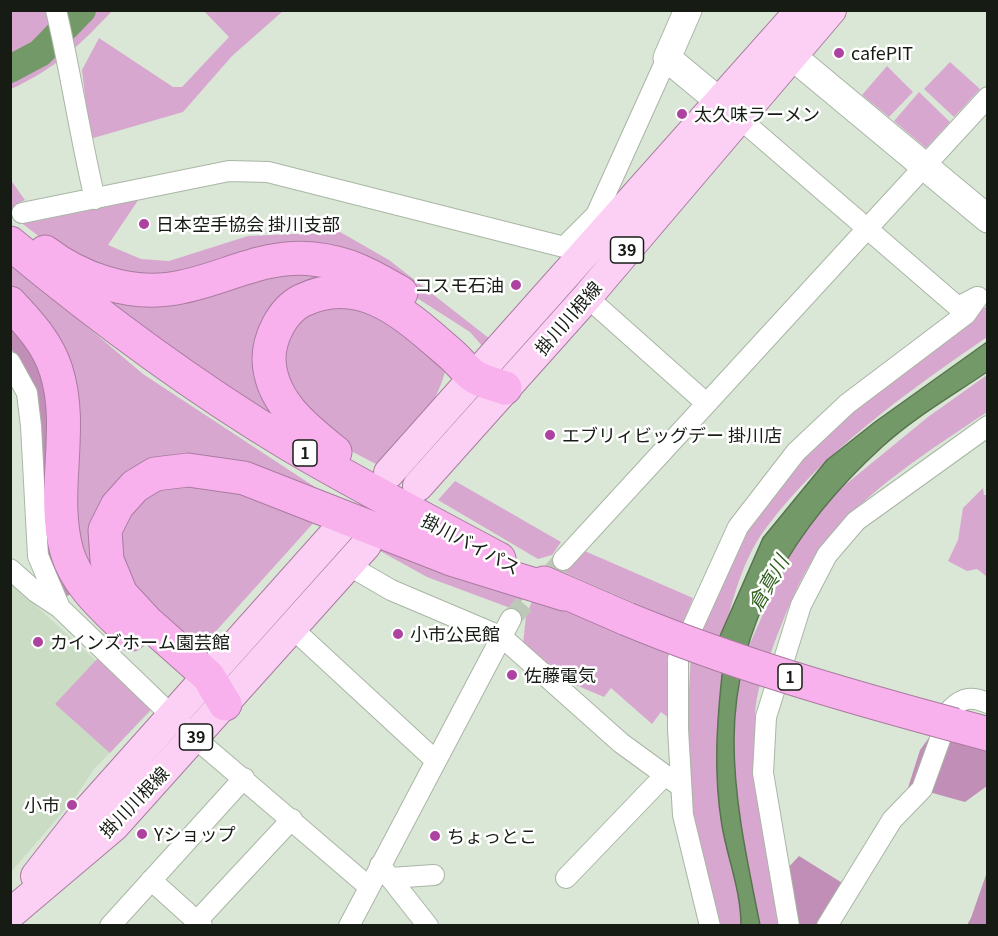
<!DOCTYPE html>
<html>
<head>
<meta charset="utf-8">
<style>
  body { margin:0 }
  #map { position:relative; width:998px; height:936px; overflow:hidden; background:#dae7d6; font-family:Georgia,serif }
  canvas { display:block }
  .frame { position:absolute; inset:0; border:12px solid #161b14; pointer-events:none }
</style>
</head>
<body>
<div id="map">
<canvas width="998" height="936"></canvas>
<div class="frame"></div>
</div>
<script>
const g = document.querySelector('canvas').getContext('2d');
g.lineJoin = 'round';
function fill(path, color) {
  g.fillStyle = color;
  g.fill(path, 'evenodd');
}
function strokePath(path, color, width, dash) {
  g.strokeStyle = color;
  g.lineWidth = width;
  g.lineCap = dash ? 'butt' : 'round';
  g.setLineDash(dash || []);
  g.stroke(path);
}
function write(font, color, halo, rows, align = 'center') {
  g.font = font + ' Georgia,"Noto Sans JP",serif';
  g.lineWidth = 5;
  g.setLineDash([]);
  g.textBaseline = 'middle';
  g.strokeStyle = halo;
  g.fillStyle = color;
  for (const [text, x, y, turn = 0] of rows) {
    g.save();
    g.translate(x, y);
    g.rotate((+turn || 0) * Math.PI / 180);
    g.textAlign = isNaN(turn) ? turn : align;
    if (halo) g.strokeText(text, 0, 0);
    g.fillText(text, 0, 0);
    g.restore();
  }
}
fill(new Path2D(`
  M10,582L151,711L94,769L74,799L11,872Z`), '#cadcc4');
fill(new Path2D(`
  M10,11H112C79,46 55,69 11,89Z
  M204,11H283L232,56L183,112L90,139L82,70L99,38L173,87H182L229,37Z
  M950,62L980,89L954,117L924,89Z
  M887,66L913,92L889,117L862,95Z
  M919,92L950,122L926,148L894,121Z
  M10,179L25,200L19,203L21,216L143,193L108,245L141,259L169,261L248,236L340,232L389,260L490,339L483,347L470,332L339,248L140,280L66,257L11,215Z
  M11,262L143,374L327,495L168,466L97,528L166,659L76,549L67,480L11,294Z
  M330,271L263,335L293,433L224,388L87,286L258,272Z
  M317,302L378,310L439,361L445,372C437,403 405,451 376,464L349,450L281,381L288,331Z
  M987,306V337C909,391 823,451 766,528C741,561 732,604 721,643L695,635L739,538L800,452L933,343Z
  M987,375V412C933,448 862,493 822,546C801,574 786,612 774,644C765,669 755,692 755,719C754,789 771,857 785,925H708L684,778L691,654L747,650L789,556L829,498L928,417Z
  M225,480L317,519L199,650L126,586L116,522L154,484Z
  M455,481L561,542L552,555L538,559L438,500Z
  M983,488L984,495H988L986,576L977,569L967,571L948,561L958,540L963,508Z
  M344,531L530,592L513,609L427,577Z
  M580,549L693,598L683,624L563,572Z
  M533,599L669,645L673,721L661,712L652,724L611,688L604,697L557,677L523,644L526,616Z
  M98,658L154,706L110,753L55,704Z`), '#d8a7d0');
fill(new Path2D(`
  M10,313L39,357L77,592L64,597L43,547L41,424L37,391L21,361L11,349Z
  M931,735L987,745V786L965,802L929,792L906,794L920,750Z
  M799,856L844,884L823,925H794L786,870Z
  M987,872V925H967L971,918Z`), '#c08eb7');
const water = new Path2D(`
  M987,342V372C953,395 915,417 883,446C798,523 734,622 734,741C734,803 748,864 760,925H741C741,891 728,860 722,826C713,772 717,720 723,666L709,661L763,538L827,460L875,422Z`);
fill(water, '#749968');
strokePath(water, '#58734f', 1.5);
strokePath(new Path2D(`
  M10,69L40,53L82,10`), '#749968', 28);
strokePath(new Path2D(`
  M511,619L563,560`), '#bdc8b9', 20, [20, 10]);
const street = new Path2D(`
  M56,10C71,73 80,137 95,199
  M731,111L958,307L977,297
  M22,213L229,171L268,172L564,247L596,215L667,58
  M587,297L706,403
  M10,362L27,393L31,426L38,556L60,608
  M563,560L988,97
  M348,565L391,590L502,637L621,743L680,786
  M10,569L36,592L60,608L195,738L369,887
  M292,628L436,761
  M380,865L428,926
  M390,878L434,875
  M566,878L665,775
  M151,880L202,926
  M197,921L292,819
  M110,926L244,778
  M349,926L511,619
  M710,926L683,815L678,729V659L738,527L796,452L847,404L966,314L978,297
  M789,926L763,773L766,717L801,605L827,555L856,521L988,426
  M827,926L892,820L922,789L951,709C963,697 972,696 988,703`);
const secondary = new Path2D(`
  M688,10L667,58L720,102
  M792,56L988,219`);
const primary = new Path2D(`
  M389,473L801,10
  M418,486L587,297L831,10
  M36,876L82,817L339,529
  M10,914L114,826L366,545`);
const highway = new Path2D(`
  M10,243C98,316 189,384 287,443C356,484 428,521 499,559
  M45,252C79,278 127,295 170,289C218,283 262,253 313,259C350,263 370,275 401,293
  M10,303C29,323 48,344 56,370C75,429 50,492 67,552C77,586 107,610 131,634
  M335,452C305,428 270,401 269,359C269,338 282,311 301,301C362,271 408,317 452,355C460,362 467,372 475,377C484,382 496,385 505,388
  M544,583L627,619
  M225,704L208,676L146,621L121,594L107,560L105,530L117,506L135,486L155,474L188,470L244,478L451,559L564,594
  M955,725L988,734`);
strokePath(street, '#a9b6a5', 22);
strokePath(secondary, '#a9b6a5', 29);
strokePath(primary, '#a97ca0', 32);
strokePath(highway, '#a97ca0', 35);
strokePath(street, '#fff', 20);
strokePath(secondary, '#fff', 27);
strokePath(primary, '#fbd0f4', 30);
strokePath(highway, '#f8b1ec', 33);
const highwayBridge = new Path2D(`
  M627,619C733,663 844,695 955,725`);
strokePath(highwayBridge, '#a97ca0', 35, []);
strokePath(highwayBridge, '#f8b1ec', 33);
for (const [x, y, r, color] of [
  [839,53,6,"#ae42a1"],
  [682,114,6,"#ae42a1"],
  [144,224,6,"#ae42a1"],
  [516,285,6,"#ae42a1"],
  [550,435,6,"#ae42a1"],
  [398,634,6,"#ae42a1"],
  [38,642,6,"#ae42a1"],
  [512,675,6,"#ae42a1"],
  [72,805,6,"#ae42a1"],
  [142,834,6,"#ae42a1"],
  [435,836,6,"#ae42a1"]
]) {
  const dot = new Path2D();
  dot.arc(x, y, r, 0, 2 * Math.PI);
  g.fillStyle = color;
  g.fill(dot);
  strokePath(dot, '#fff', 2);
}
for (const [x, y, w] of [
  [627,250,33],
  [305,453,24],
  [790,677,24],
  [196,737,33]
]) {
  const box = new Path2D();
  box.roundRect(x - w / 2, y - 13, w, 26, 4.5);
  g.fillStyle = '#fff';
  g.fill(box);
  strokePath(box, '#161b14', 1.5);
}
write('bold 16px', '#161b14', null, [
  ["39",627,250],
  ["1",305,453],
  ["1",790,677],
  ["39",196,737]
]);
write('18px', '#161b14', '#fff', [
  ["cafePIT",851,53],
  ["太久味ラーメン",694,114],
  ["日本空手協会 掛川支部",156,224],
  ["コスモ石油",504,285,"right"],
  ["エブリィビッグデー 掛川店",562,435],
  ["小市公民館",410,634],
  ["カインズホーム園芸館",50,642],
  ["佐藤電気",524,675],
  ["小市",60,805,"right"],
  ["Yショップ",154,834],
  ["ちょっとこ",447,836]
], 'left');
write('18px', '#161b14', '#fff', [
  ["掛川川根線",568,318,-49],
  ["掛川バイパス",471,544,28],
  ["掛川川根線",134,802,-46]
]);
write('italic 20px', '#31621e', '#fff', [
  ["倉真川",768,583,-60]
]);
</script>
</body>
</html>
